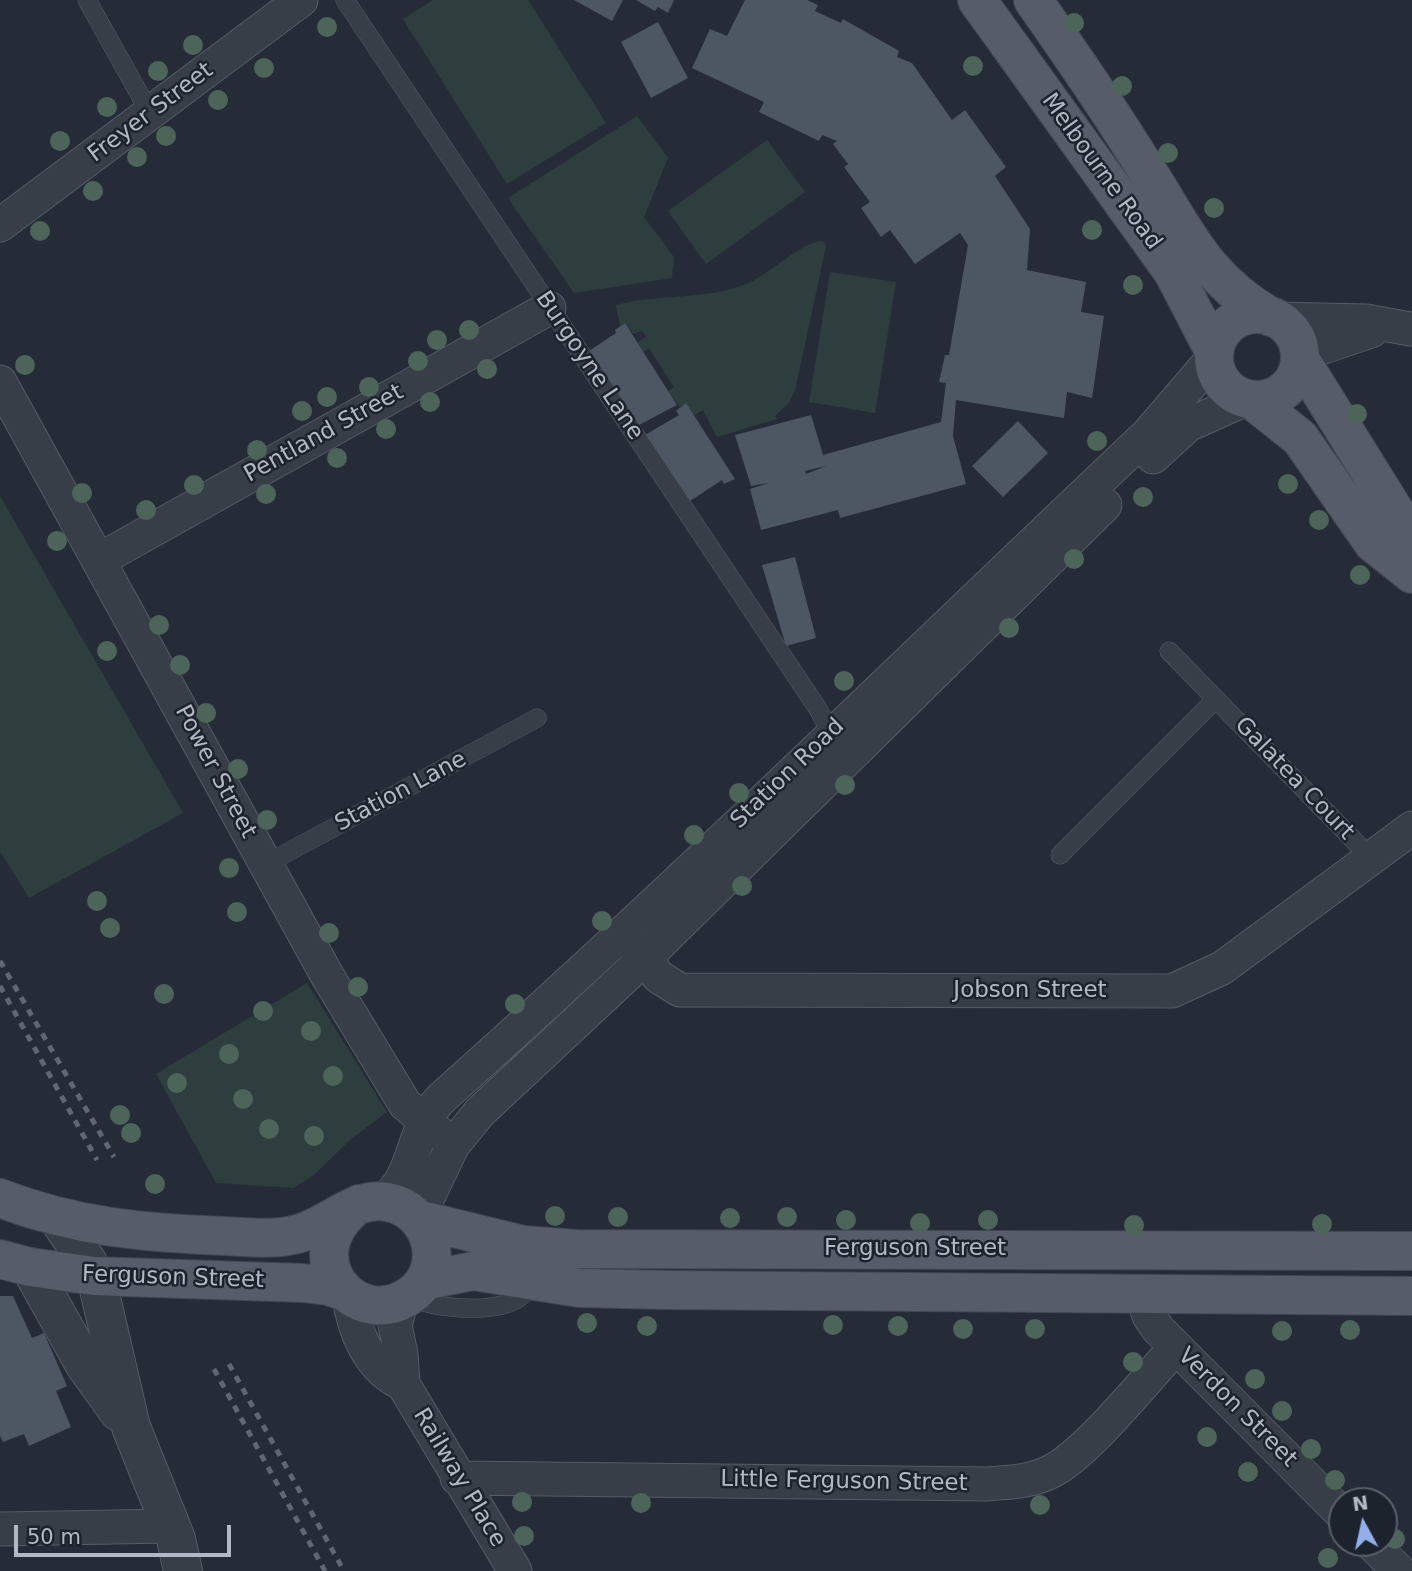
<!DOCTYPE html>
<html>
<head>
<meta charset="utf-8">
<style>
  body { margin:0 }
  #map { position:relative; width:1412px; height:1571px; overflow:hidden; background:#252c37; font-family:"DejaVu Sans",sans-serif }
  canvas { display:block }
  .north { position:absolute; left:1328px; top:1487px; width:70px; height:70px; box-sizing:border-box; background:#1d232d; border:2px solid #595f69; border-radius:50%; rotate:352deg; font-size:19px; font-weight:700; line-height:28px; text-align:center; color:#b3b9c4 }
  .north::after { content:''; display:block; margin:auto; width:24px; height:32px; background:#92afea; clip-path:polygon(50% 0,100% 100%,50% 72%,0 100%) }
  .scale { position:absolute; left:14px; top:1525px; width:217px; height:32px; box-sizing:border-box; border:4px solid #b3b9c4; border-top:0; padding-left:9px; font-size:21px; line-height:24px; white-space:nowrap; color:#b3b9c4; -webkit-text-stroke:5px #1d232d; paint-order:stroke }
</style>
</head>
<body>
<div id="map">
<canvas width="1412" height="1571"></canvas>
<div class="north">N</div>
<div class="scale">50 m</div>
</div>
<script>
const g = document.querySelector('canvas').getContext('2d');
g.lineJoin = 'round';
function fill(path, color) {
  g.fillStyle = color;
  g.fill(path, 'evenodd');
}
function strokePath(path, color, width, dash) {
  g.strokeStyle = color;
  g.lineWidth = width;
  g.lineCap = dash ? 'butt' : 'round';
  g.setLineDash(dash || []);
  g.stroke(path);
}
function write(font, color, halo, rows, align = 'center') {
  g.font = font + ' "DejaVu Sans",sans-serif';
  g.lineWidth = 5;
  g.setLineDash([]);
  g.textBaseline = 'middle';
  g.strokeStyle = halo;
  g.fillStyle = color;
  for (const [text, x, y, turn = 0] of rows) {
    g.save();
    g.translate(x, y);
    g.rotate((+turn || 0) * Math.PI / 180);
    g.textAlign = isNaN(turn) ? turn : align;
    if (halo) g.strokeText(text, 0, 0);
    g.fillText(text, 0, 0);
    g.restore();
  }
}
fill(new Path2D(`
  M433,0H528L606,123L507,184L403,19Z
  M637,116L668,158L644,217L674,257L672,278L574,293L508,198Z
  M767,140L805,192L706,264L668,211Z
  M823,241L826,246L795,391L788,404L775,416L777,419L717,437L703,410L694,415L686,403L680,407L668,391L674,387L649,348L643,352L638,342L646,337L642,331L633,334L625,323L620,326L616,305C658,294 703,300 744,285C769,276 799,242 823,241Z
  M830,272L896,282L875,413L809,402Z
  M0,496L183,813L29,898L0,851Z
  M307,983L387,1112L350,1140L315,1174L294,1188L216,1183L156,1074Z`), '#2e3e3f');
fill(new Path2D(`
  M574,0H623L612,21Z
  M636,0H674L668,13L658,7L655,11Z
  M745,0H807L818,5L815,11L841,23L843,19L899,51L897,57L912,63L952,120L965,110L1006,167L995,176L1030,229L1027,270L1086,282L1081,312L1104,316L1092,398L1067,392L1064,418L956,400L953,436L966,484L840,518L838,510L761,530L750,489L769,483L751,486L735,435L811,415L824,458L823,455L941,422L946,383L939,382L945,355H949L968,245L960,233L915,264L890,230L881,237L861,208L870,202L844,167L848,164L833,144L837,141L822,135L819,141L759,112L764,102L692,68L710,29L727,36ZM826,466L806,474L805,471Z
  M658,22L688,78L651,98L621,42Z
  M625,323L677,405L639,425L589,351L616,333L615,330Z
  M686,403L735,479L724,484L722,480L690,501L645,435L679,415L676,411Z
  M1018,421L1048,453L1003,497L972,466Z
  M795,557L816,638L786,646L762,565Z
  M0,1296H13L32,1338L44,1333L67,1386L56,1391L71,1427L29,1446L24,1434L3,1442L0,1436Z`), '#4d5663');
const service = new Path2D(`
  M87,0L150,113
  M345,0L818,709L831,733
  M1169,651L1371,858
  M1060,855L1216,699
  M264,865L537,718
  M410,1296C432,1309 484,1312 509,1303C521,1299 527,1291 534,1281`);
const minor = new Path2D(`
  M0,225L301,0
  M1277,319L1366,321L1410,329
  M1300,355L1371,331
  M0,382L328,977L405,1104L439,1133
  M1153,457L1188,425L1246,399
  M99,560L549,308
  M632,943L659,977L680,990L1172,991L1222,968L1412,828
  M383,1201C419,1174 409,1126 445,1095C685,881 914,655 1148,434L1214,357
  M418,1218L453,1145L480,1112L644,959L1105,505
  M349,1295C353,1330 369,1369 403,1384
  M1142,1295L1149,1316L1158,1329L1342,1514
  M402,1300L395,1325L401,1354L403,1384L515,1571
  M457,1478L987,1484C1009,1482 1030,1482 1050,1472C1085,1456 1147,1378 1176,1347
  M0,1529L171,1526
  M1371,1543L1399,1571`);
const tertiary = new Path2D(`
  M57,1217L88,1263L98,1285L131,1427L176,1539L183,1571
  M30,1267L85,1365L119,1412`);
const primary = new Path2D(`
  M977,0L1173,272L1214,351
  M1033,0C1071,54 1108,108 1143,164C1185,228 1201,276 1271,317
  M1214 357a43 43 0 1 1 86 0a43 43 0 1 1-86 0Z
  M1300,359L1412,539
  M1252,400L1300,438L1373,543L1412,574
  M0,1198C74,1227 146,1233 224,1236C247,1237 271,1240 293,1235C326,1229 352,1196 387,1202C430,1209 449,1266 412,1294C357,1335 289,1256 359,1204
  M421,1220L523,1245L576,1249L1412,1251
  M0,1259L30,1267L94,1276L303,1283L328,1286L346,1292
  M424,1281L473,1271L579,1288L666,1290L1412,1296`);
strokePath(service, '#565c66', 19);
strokePath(minor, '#565c66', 35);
strokePath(tertiary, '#565c66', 40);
strokePath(primary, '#414751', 40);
strokePath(service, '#383e48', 18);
strokePath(minor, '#383e48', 33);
strokePath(tertiary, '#383e48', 38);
strokePath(primary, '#565d68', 38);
strokePath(new Path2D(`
  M0,961L114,1157
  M0,986L97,1160
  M229,1364L344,1571
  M214,1369L325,1571`), '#606774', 5, [7, 7]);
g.fillStyle = '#4d645b';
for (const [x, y] of [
  [1074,23],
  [327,27],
  [193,45],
  [973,66],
  [264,68],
  [158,71],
  [1122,86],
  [218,100],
  [107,107],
  [166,136],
  [60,141],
  [1168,153],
  [137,157],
  [93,191],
  [1214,208],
  [1092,230],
  [40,231],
  [1133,285],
  [469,330],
  [437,340],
  [418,361],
  [25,365],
  [487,369],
  [369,387],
  [327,397],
  [430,402],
  [302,411],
  [1357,414],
  [386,429],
  [1097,441],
  [257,450],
  [337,458],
  [1288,484],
  [194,485],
  [82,493],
  [266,494],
  [1143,497],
  [146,510],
  [1319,520],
  [57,541],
  [1074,559],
  [1360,575],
  [159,625],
  [1009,628],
  [107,651],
  [180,665],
  [844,681],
  [206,713],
  [238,769],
  [845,785],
  [739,793],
  [267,820],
  [694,835],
  [229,868],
  [742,886],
  [97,901],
  [237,912],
  [602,921],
  [110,928],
  [329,933],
  [358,987],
  [164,994],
  [515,1004],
  [263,1011],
  [311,1031],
  [229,1054],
  [333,1076],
  [177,1083],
  [243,1099],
  [120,1115],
  [269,1129],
  [131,1133],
  [314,1136],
  [155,1184],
  [555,1216],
  [618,1217],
  [787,1217],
  [730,1218],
  [846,1220],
  [988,1220],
  [920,1223],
  [1322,1224],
  [1134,1225],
  [587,1323],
  [833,1325],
  [647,1326],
  [898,1326],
  [963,1329],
  [1035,1329],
  [1350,1330],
  [1282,1331],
  [1133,1362],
  [1255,1379],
  [1282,1411],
  [1207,1437],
  [1311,1449],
  [1248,1472],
  [1335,1480],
  [522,1502],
  [641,1503],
  [1040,1505],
  [524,1536],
  [1395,1539],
  [1328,1558]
]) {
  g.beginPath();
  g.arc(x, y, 10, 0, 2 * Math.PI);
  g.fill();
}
write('23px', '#b3b9c4', '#1d232d', [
  ["Freyer Street",151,113,-37],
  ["Melbourne Road",1101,172,54],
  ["Burgoyne Lane",589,366,56],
  ["Pentland Street",324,434,-29],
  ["Power Street",215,772,62],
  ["Station Road",788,774,-44],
  ["Galatea Court",1294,779,46],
  ["Station Lane",401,792,-28],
  ["Jobson Street",1030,991],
  ["Ferguson Street",915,1249],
  ["Ferguson Street",173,1278,2],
  ["Verdon Street",1237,1408,45],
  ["Railway Place",459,1478,59],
  ["Little Ferguson Street",844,1482,1]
]);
</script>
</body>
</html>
